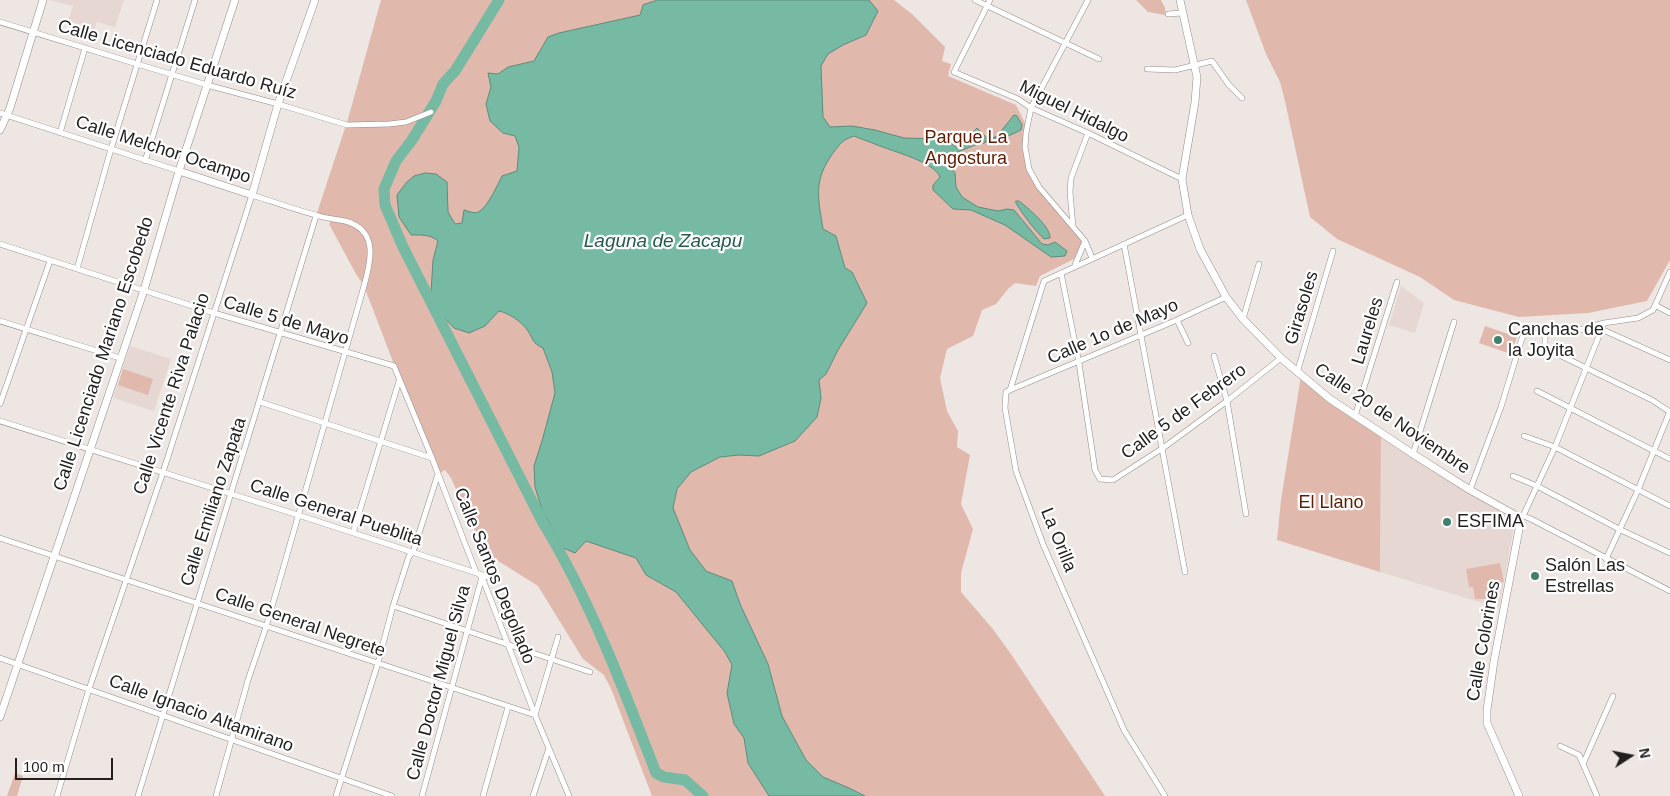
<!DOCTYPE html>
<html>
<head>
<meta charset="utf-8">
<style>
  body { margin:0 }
  #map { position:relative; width:1670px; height:796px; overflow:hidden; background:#ede6e3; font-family:Arial,sans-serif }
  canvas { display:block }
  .north { position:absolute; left:1605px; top:731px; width:50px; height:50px; -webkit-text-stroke:4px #fff; paint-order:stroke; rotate:79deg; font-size:14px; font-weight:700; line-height:20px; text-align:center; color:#221f1f }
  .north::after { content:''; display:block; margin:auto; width:18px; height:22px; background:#221f1f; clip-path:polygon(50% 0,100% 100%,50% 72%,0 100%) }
  .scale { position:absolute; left:15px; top:758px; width:98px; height:22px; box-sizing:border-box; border:2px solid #221f1f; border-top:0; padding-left:6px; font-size:15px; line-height:18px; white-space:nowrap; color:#221f1f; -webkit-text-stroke:4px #fff; paint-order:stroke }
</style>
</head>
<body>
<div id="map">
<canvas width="1670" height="796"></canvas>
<div class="north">N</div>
<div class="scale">100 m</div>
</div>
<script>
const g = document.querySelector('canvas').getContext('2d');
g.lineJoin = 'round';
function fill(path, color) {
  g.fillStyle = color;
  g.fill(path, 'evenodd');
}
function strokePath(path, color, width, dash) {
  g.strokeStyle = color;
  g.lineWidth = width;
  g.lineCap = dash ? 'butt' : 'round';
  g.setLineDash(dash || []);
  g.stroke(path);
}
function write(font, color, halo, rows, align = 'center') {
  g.font = font + ' Arial,sans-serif';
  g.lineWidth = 4.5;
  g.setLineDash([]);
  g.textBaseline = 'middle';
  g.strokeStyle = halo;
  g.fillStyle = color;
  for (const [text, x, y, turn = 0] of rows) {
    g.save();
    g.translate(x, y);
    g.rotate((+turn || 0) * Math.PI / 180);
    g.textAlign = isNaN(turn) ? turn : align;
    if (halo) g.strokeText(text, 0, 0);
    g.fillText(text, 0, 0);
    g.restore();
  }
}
fill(new Path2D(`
  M49,0H124L115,27L97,22L93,35L81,32L82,25L68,21L73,6Z
  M1401,286L1424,303L1415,333L1389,325Z
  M130,346L171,359L154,411L113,398Z
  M1381,435L1470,490L1512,518L1514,521V527L1499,608L1380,572Z`), '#e7d7d2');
fill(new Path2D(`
  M381,0H894L912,14L945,47L942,61L951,64L948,76L1016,105L1025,123L1028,169L1083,240L1074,259L1040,276L1036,286L1015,283L1008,289L996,304L982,310L973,336L947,349L940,378L947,411L958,431L957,447L970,455L961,504L973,529L961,573V592L992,628L1011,654L1105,796H652L612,691L604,675L583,659L538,586L484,552L451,478L445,470L438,474L400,380L364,286L356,274L329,224L332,220L316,216L348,119Z
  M1136,0H1161L1165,8V15L1148,12Z
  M1246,0H1670V260L1647,301L1588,313L1519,317L1454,300L1420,277L1337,239L1310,217L1285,101L1280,82L1266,54Z
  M1485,326L1517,337L1511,354L1479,343Z
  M123,369L153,379L148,395L118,385Z
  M1301,376L1381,435L1380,572L1277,540L1281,500Z
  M1500,563L1504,582L1482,586H1499V599H1475L1473,587H1469L1466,569Z
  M15,773L23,776L17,796H7Z`), '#e0b9ac');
const water = new Path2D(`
  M658,0H869L878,11L866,35L843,45L828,54L821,66L823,117L830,127L852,126L875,130L904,138L946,139L958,149L967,144L969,137L977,128L987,138L981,142H983L997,136L1014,115L1017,116L1022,125L1021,130L1002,139L994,138L984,143L975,145L953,154L951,157L949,165L955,173L956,187L962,197L978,207L998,211L1007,209L1014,210L1042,244L1048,245L1055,242L1067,251L1065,256L1051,257L1005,225L971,210L953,209L933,190V185L940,177C934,162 895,152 880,146C871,143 863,139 854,136C842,140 841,143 833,153C813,181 818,197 823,229L836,236L845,268L852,272L867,303L838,350L826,374L819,380L821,398L817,417L795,441L759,456L739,455L720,457L691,472L677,489L673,508L690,550L706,571L732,581L740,604L768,664L782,716L806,760L823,777L849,788L865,796H769L748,763L744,738L734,724L727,693L732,665L725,652L676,592L646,575L636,558L586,541L575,553L563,548L542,510L535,487L534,466L542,441L555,393L552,372L543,348C532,343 534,340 528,331C522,322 509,313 499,311L485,326L469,333L454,328L440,313L431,292L433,260L438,241C430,234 421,235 411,235L399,217L397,195L406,183L414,176L425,173L436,174L447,182L448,212L455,224L462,223L464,210C469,211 475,215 480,211C488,206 498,184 502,176L517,171L519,147L515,136L503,133L490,121L486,104L491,87L488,73L498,74L508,67L534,61L548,37L559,33L640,15L643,5Z
  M1016,201H1019C1028,208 1051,227 1050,238L1044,239C1034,229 1023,215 1016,203Z`);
fill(water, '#76baa4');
strokePath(water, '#5d8c7c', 1);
strokePath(new Path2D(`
  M499,0L455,71L443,84L436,101L412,140L396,161L384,189L385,205L403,247L542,521C590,600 623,687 656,773L664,777L685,780L703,796`), '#76baa4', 11);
const street = new Path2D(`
  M975,0L1099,59
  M990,0L954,72L1018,99L1031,108L1088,133L1182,179
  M1088,0L1031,108L1026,133L1025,147L1029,169L1039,187L1085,241L1092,258
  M1168,14L1182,13
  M0,22L137,64L207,85L278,104L347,125L389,124L406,122L431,112
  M1147,69L1175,70L1212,61L1229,85L1242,98
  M0,113L179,171
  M60,133L85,48
  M145,161L195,0
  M1073,227L1070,192L1071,178L1088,133
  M0,244L214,313L394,366L432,458L476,572L482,577L535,715L569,796
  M1124,244L1185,572
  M1075,265L1085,241
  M77,269L111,149L157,0
  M1061,273L1079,363L1095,470L1100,479L1113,480L1163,448L1227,401L1281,358
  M1655,305L1670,313
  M1243,319L1259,264
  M1177,320L1188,343
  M0,321L120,358
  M1601,329L1670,360
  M1545,336L1550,333L1573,332L1604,323
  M1214,356L1227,401L1246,514
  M1297,373L1333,251
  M1010,390L1177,320L1226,297
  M1537,391L1670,459
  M260,402L432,458
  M0,404L50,261
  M1355,416L1397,282
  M0,421L298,515L492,578
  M1524,436L1555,447L1670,506
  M1413,454L1454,322
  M1513,476L1537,486L1621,530L1670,553
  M1470,490L1501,407L1522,338L1525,334L1539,332L1545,336V348L1652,400L1670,412
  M1521,515L1531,519L1670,591
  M1523,516L1555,447L1604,323L1638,318L1653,310L1670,272
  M353,533L399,381
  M0,538L535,715L558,637
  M1606,559L1638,490L1670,411
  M393,606L590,672
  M0,658L392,796
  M1560,746L1579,755L1597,796
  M1583,764L1613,696
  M57,796L89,689L163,472L252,195C274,202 296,210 319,216C328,219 337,219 345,221C379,230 371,261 364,286L283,569L266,627L248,680L216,796
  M138,796L316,216
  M336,796L378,663L393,606L409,556L413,552L438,474
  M422,796L482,577
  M483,796L508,707
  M533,796L549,748
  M1165,796L1124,730L1043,544L1016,471L1005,408L1006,392L1010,390L1044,281L1188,215`);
const secondary = new Path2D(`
  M1180,0L1197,77L1195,102L1182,179L1188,215L1200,249L1226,297L1243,319L1281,358L1330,399L1413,454L1470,490L1517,516L1520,524L1494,661L1487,710V723L1519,796
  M0,130L10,108L43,0
  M179,171L252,195L278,104L315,0
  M0,717L144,290L179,171L235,0`);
strokePath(street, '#928c8a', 6);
strokePath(secondary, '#928c8a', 8);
strokePath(street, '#fff', 5);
strokePath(secondary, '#fff', 7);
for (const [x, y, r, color] of [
  [1498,340,5,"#41806d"],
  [1447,522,5,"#41806d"],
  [1535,576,5,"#41806d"]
]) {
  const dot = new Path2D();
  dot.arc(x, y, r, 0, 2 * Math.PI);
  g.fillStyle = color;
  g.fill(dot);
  strokePath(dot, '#fff', 2);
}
write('18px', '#221f1f', '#fff', [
  ["Calle Licenciado Eduardo Ruíz",177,60,16],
  ["Miguel Hidalgo",1074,112,26],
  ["Calle Melchor Ocampo",163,150,18],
  ["Girasoles",1302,308,-73],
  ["Calle 5 de Mayo",286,321,17],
  ["Laureles",1368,331,-73],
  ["Calle 1o de Mayo",1113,332,-23],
  ["Calle Licenciado Mariano Escobedo",104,354,-72],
  ["Calle Vicente Riva Palacio",172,394,-72],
  ["Calle 5 de Febrero",1184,412,-36],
  ["Calle 20 de Noviembre",1392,419,34],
  ["Calle Emiliano Zapata",214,502,-72],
  ["Calle General Pueblita",336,513,18],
  ["La Orilla",1058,540,68],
  ["Calle Santos Degollado",494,576,68],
  ["Calle General Negrete",300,623,19],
  ["Calle Colorines",1484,641,-80],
  ["Calle Doctor Miguel Silva",439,683,-75],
  ["Calle Ignacio Altamirano",201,714,20]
]);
write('18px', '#611b01', '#fff', [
  ["Parque La",966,138],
  ["Angostura",966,159],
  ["El Llano",1331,503]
]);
write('18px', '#221f1f', '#fff', [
  ["Canchas de",1508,330],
  ["la Joyita",1508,351],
  ["ESFIMA",1457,522],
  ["Salón Las",1545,566],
  ["Estrellas",1545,587]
], 'left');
write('italic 19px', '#255c4d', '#fff', [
  ["Laguna de Zacapu",663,242]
]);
</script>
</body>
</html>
